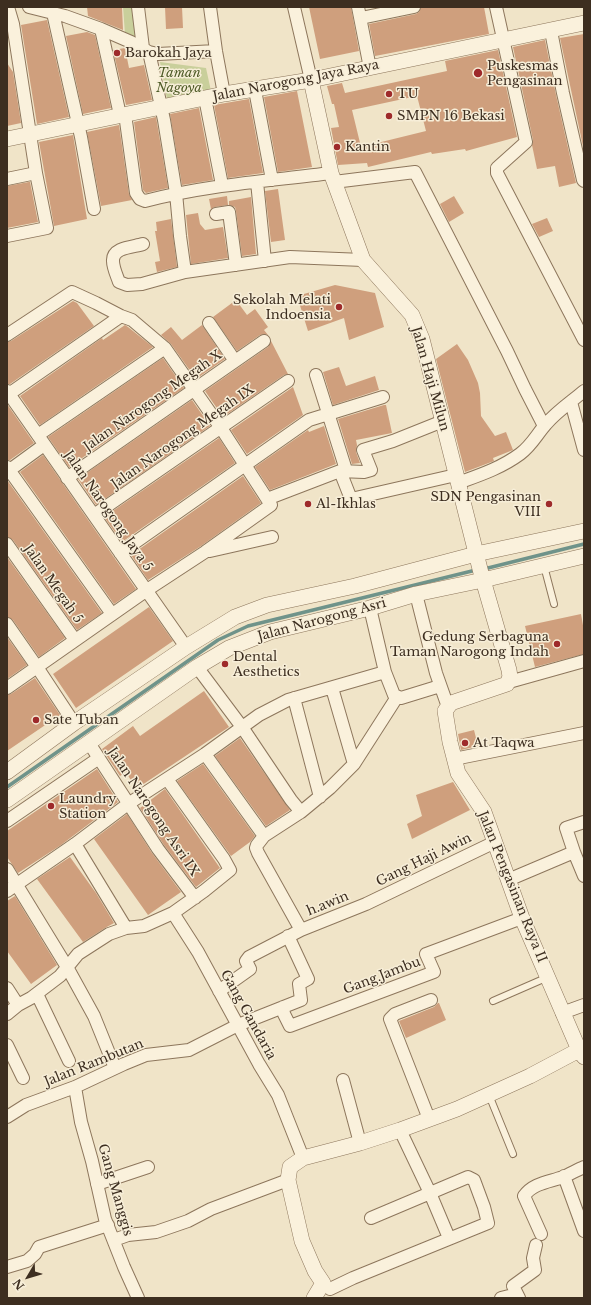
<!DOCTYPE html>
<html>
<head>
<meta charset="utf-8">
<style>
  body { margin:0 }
  #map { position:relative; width:591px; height:1305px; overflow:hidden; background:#f0e4c8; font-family:"Libre Baskerville",serif }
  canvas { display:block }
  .frame { position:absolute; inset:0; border:8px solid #3d2e20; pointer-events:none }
  .north { position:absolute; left:8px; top:1257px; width:40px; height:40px; -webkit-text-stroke:3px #f7eed8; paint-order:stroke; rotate:232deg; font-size:11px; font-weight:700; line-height:16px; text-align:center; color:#3d2e20 }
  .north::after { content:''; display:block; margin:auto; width:14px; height:18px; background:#3d2e20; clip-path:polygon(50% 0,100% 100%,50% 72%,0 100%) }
</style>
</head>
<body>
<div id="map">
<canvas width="591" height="1305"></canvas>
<div class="frame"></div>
<div class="north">N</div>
</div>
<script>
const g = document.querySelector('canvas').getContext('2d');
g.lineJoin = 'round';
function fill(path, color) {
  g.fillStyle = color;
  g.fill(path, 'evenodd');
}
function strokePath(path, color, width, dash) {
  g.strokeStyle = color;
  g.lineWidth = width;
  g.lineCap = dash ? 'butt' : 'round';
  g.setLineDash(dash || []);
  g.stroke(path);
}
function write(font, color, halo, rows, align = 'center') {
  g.font = font + ' "Libre Baskerville",serif';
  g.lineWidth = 3;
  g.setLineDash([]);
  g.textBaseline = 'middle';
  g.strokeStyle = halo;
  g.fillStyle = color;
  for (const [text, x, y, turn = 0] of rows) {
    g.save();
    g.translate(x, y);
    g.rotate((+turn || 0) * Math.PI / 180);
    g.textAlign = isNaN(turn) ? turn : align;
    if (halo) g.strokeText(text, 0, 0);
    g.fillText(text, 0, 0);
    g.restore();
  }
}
fill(new Path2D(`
  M123,7H135L139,40L125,34Z
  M160,62L206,68L211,91L167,99Z`), '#c9cf9b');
strokePath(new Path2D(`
  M484,569L584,544
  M7,787L218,640L248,626L476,570`), '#6f938a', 3.5);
fill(new Path2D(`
  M87,7H122L123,30L88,16Z
  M165,7H182L183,28L166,29Z
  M309,7H351L359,51L320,59Z
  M421,7H484L489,34L375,56L369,24L416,14L419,12Z
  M47,20L69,117L37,124L21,25Z
  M87,32L95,35L111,108L83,114L66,36Z
  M584,34V151L560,38Z
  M545,40L556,95L576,183L559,187L555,166L537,169L532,145L533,140L513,47Z
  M125,48L129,68L144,65L152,100L126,105L113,50Z
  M498,50L517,137L466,151L465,149L432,154L431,152L368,167L367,163L338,165L331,128L339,127L334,104H332L327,86L342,83L345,93L447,71L445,61ZM417,96L426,131L361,147L352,110Z
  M7,63L13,72L21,123L7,126Z
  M297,91L312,167L278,172L264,97Z
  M249,99L263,173L228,178L214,105Z
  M199,108L213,180L182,185L170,114Z
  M156,117L168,188L146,193L143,190L134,122Z
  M119,125L129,194L132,200L101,206L87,132Z
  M73,135L87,219L54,226L39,142Z
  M29,182H30L38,222L7,228V186Z
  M278,189L285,240L271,242L265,191Z
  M227,196L228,205L215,207L211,209L209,199Z
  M454,196L464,213L449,222L440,204Z
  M251,197L256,254L242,256L236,211L235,207L229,205V201Z
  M198,213L200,224L205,230L223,227L228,258L191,264L186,215Z
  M547,218L553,231L539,237L532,224Z
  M171,219L177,267L157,272L155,262L160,261L155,231H157L156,222Z
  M335,285L375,293L384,327L349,340L344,318L308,331L297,296Z
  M236,300L247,315L255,309L268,327L264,330L268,335L264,334L260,335L237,351L213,317Z
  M73,301L77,303L94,326L10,384H7V342L11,341Z
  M125,325L128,327L153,347L40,425L20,396L102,338L103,340Z
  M202,325L225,359L196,379L171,344L161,335L171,327L182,340Z
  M271,341L288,374L284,375L223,417L205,391L268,347Z
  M457,344L468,360L478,383L480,393L481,416L495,436L506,432L513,450L493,458L494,461L465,472L436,359Z
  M163,358L184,388L69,467L48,437Z
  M339,367L346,386L375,376L379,390L333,405L323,372Z
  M293,387L303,415L247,454L231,430Z
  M192,400L210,426L96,505L78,479Z
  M7,404L34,443L10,460H7Z
  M384,405H386L392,433L356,440L357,445L356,452L360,463L352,464L338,419Z
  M324,426L336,464L270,490L255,467L308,430L309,432Z
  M219,438L235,463L122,542L104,517Z
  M43,455L136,589L114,604L20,472Z
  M243,476L261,503L201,546L148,580L131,555Z
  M7,480L102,613L77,630L13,540L7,537Z
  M7,557L65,638L39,657L13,620L7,617Z
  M149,607L173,641L76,708L53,674Z
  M581,614L584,631V654L535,667L525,626Z
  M7,637L27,665L7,679Z
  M35,678L60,715L7,751V695L11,694Z
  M204,691L229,727L136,789L126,772L120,776L102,749L133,726L140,736Z
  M474,730L478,746L461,750L458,734Z
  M240,738L290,810L266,826L215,756Z
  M203,764L255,836L250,842L231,856L177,781Z
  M97,769L118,802L61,845L18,873L7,857V831Z
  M453,782L470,810L412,839L407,824L422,816L416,795Z
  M165,789L220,868L196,887L164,845L140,808Z
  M127,814L152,853L181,892L148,915L94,839Z
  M70,857L96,893L114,923L105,928L83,942L37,879Z
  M15,896L57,965L31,984L7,951V901Z
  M438,1003H439L446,1020L406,1038L399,1021L434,1007Z`), '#cf9f7d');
const service = new Path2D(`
  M544,566L554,604
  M493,1001L548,977
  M489,1095L513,1154`);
const minor = new Path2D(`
  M29,7L65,16L101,29L131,42L149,52L158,54L216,51
  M138,7L143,48
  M210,7L216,51L224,94
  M294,7L311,80
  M358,7L370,68
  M496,7L526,142L497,168V173L584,340
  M53,13L81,137L94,209
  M361,18L414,7
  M101,29L120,115
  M551,31L563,93L583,180L584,181
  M149,52L164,120L176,193L180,236L185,272
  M255,90L272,180
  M205,98L222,185
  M125,114L136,193L140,199L145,201C206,185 268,181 331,173
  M7,179L36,173
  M257,182L265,261
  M334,182L415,172L507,351L525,389L544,426
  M216,214L229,212L236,265
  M7,236L47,228L36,173L13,24L8,7
  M143,244C134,247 112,247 113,261C113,268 117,276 119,282L127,285L142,284L185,272L290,257L363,260
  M209,323L235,361
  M7,335L72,292L96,303L121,316L132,320L165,348L221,428L271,505L205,552L147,590L7,688
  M316,375L346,470
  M7,391L186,647
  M9,394L121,316
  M571,402L584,450
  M38,435L165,348
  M7,467L112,614
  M340,471L351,499L456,475
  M7,472L44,445
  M67,478L264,341
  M458,483C480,475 501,468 520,454C532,445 537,434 546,424C557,411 571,402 584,391
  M267,499L340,471L364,472L371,470L363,450L393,441L443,421
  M94,515L288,381
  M7,544L75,640
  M210,551L272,537
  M120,553L309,420L383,397
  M416,594L436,673L448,707
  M7,624L37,667L74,723
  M197,667L242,727L291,800L301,812
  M385,672L394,695L401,698L440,686
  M509,682L584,661
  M332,688L354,764
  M294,698L320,797
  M89,743L158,849L195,898
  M205,754L264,836
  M454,759L584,733
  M7,821L99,758
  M75,844L126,928
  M574,852L584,876
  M7,869L67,967L94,1016L115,1068
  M508,880L574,852L566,828L584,822
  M7,891L75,844L128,804L205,754L259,715L288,700L385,672L370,608
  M173,913L198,952L259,1064L278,1095L303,1158
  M301,930L258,853L256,848L257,845L264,836L301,812L330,788L354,764L397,697
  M7,988L18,1005
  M219,991L250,969L246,961L249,957L301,930L366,904L495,842
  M37,994L69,1061
  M283,1007L284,1014L290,1026L434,972L426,954L522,918
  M562,1013L584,1005
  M7,1014L18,1005L31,998L60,976L78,954L109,934L126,928L144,926L173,913L204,891L230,870L224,859L167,779
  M7,1045L23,1078
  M343,1080L360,1143
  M75,1087L81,1122L92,1161L105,1219L124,1267L138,1298
  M7,1117L26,1105L75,1087L124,1064L146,1055L189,1050L238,1025L301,1000L299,984L308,979L288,936
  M429,1119L390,1019L395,1014L431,1000
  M400,1130L430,1193L449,1238
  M564,1176L584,1231
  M97,1184L148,1167
  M541,1234L524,1196C533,1183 549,1182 563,1177C570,1174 577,1170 584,1167
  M114,1240L128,1235L156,1232L188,1221L211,1209L288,1180
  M7,1267L27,1261L35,1254L39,1247L108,1225
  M330,1289L353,1278L488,1223L484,1207L474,1180L468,1177L371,1218
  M501,1298L517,1294
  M519,1298L513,1286L535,1270L533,1258L536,1245`);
const tertiary = new Path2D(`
  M311,80L331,173L363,260L412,315L422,339L481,573L509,670L510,677L507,684L451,703L445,711L450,742L458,773L484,812L522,918L579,1050L584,1057
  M7,139L224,94L311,80L584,23
  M7,772L74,723L186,647L235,617L267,605L355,586L476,554L584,531
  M7,800L197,667L229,648L270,632L370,608L416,594L483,580L584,556
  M314,1298L323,1283L315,1271L302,1241L288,1180L290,1167L303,1158L360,1143L400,1130L457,1109L530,1076L579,1050`);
strokePath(service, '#8d765c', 8);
strokePath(minor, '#8d765c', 14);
strokePath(tertiary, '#8d765c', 16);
strokePath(service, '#faf1dc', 6);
strokePath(minor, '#faf1dc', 12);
strokePath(tertiary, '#faf1dc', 15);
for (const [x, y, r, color] of [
  [117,53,4,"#9e2a2b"],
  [478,73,5,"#9e2a2b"],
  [389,94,4,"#9e2a2b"],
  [389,116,4,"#9e2a2b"],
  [337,147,4,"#9e2a2b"],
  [339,307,4,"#9e2a2b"],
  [308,504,4,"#9e2a2b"],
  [549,504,4,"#9e2a2b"],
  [557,644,4,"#9e2a2b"],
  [225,664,4,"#9e2a2b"],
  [36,720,4,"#9e2a2b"],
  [465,743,4,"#9e2a2b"],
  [51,806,4,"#9e2a2b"]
]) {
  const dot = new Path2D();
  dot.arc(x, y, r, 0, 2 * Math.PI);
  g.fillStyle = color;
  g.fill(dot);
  strokePath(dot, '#f7eed8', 1.5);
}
write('13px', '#3d2e20', '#f7eed8', [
  ["Barokah Jaya",125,53],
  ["Puskesmas",487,66],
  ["Pengasinan",487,81],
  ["TU",397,94],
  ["SMPN 16 Bekasi",397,116],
  ["Kantin",345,147],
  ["Sekolah Melati",331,300,"right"],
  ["Indoensia",331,315,"right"],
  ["SDN Pengasinan",541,497,"right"],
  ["VIII",541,512,"right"],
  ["Al-Ikhlas",316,504],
  ["Gedung Serbaguna",549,637,"right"],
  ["Taman Narogong Indah",549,652,"right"],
  ["Dental",233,657],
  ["Aesthetics",233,672],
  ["Sate Tuban",44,720],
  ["At Taqwa",473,743],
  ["Laundry",59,799],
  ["Station",59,814]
], 'left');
write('italic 13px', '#4d5a26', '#f7eed8', [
  ["Taman",179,73],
  ["Nagoya",179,88]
]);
write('13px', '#3d2e20', '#f7eed8', [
  ["Jalan Narogong Jaya Raya",296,81,-11],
  ["Jalan Haji Milun",430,379,74],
  ["Jalan Narogong Megah X",153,401,-35],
  ["Jalan Narogong Megah IX",183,437,-35],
  ["Jalan Narogong Jaya 5",108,511,55],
  ["Jalan Megah 5",53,584,55],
  ["Jalan Narogong Asri",322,620,-15],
  ["Jalan Narogong Asri IX",153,812,56],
  ["Gang Haji Awin",424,860,-26],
  ["Jalan Pengasinan Raya II",512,887,68],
  ["h.awin",328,904,-22],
  ["Gang.Jambu",382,976,-21],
  ["Gang Gandaria",248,1015,61],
  ["Jalan Rambutan",94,1063,-22],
  ["Gang Manggis",115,1190,74]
]);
</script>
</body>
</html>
